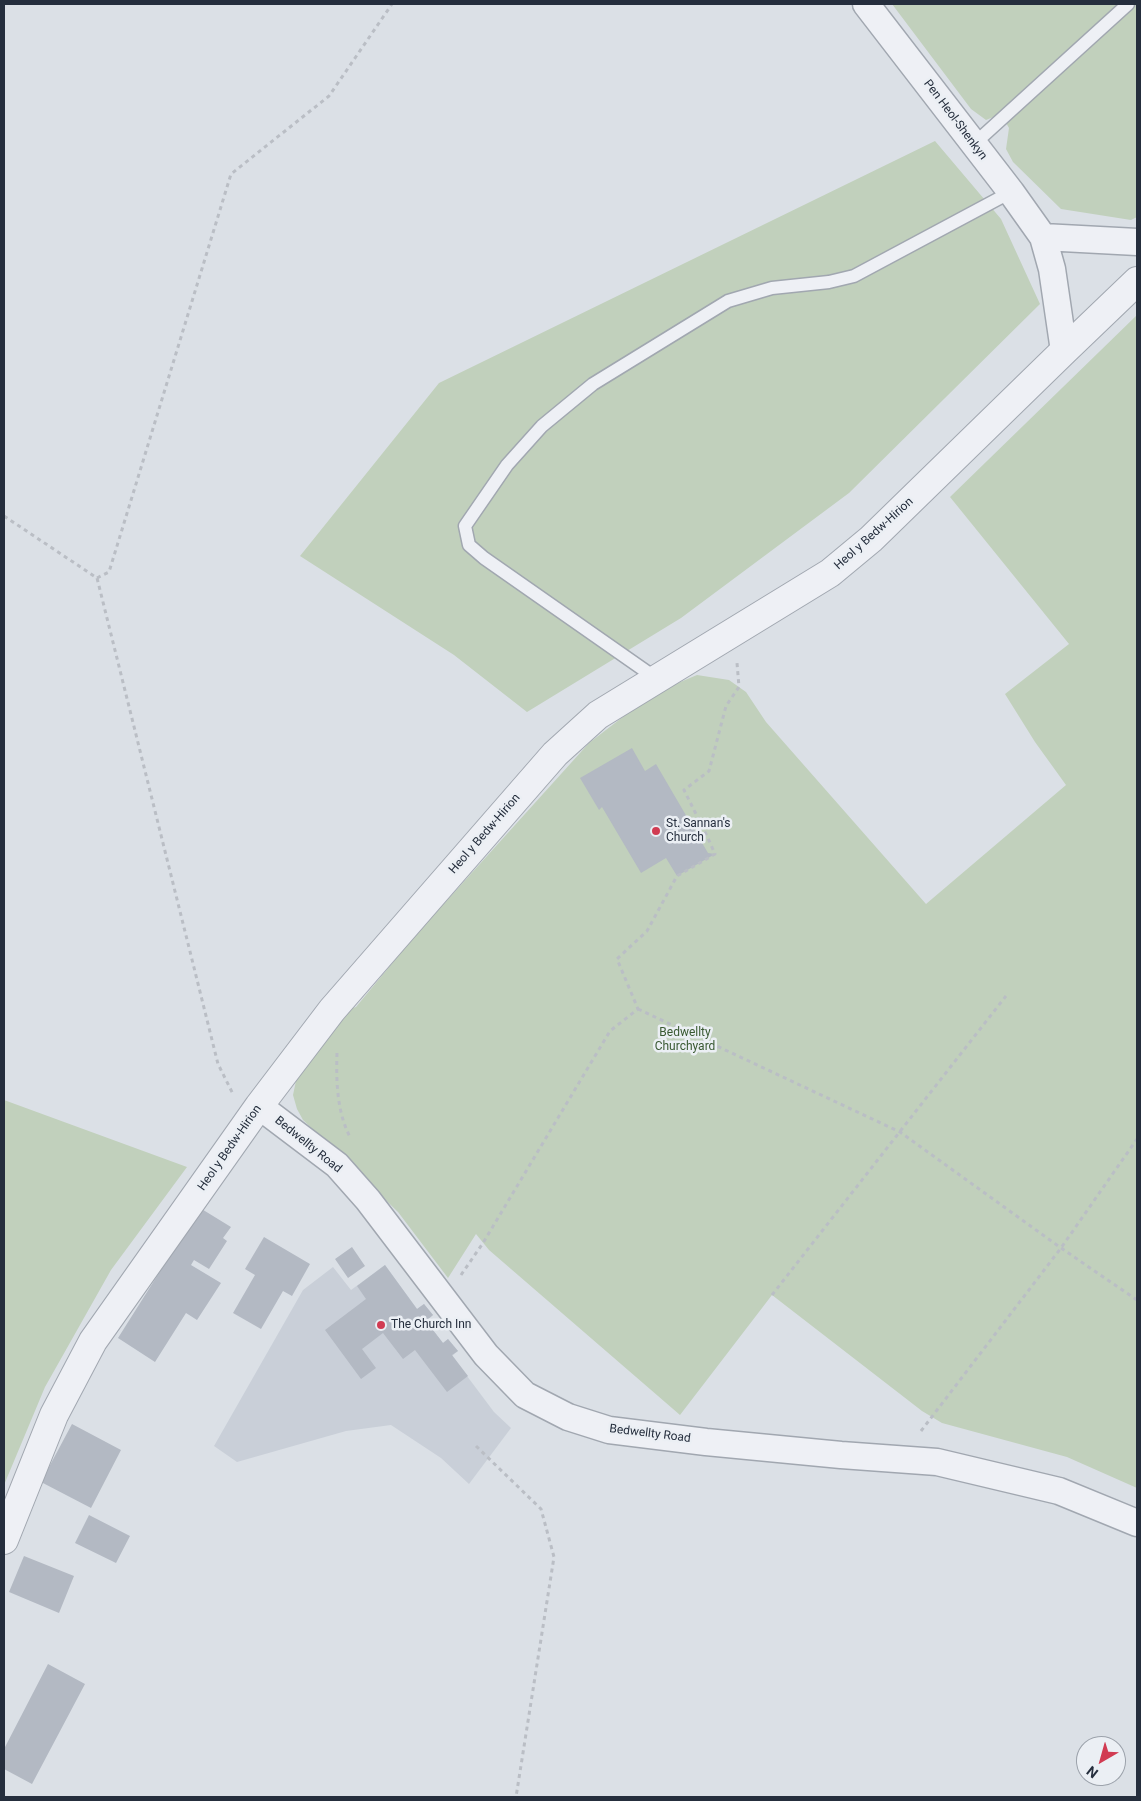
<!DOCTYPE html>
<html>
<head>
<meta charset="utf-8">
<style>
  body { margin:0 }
  #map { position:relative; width:1141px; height:1801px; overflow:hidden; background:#dbe0e6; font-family:Roboto,sans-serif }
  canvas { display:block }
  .frame { position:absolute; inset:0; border:5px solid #252e3d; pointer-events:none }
  .north { position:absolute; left:1076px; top:1736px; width:50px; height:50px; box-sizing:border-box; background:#ebeff4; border:1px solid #9ca2ab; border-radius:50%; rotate:218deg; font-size:14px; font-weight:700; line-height:20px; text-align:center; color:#252e3d }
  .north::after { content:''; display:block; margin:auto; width:18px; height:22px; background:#d13b52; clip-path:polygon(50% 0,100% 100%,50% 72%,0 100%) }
</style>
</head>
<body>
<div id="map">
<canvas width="1141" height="1801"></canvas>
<div class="frame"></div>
<div class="north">N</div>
</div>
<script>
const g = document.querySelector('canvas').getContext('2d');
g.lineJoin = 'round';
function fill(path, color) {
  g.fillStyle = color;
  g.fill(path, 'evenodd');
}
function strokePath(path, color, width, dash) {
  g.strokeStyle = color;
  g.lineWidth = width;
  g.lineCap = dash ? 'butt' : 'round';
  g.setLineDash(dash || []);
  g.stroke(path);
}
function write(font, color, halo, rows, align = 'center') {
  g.font = font + ' Roboto,sans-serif';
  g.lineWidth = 5;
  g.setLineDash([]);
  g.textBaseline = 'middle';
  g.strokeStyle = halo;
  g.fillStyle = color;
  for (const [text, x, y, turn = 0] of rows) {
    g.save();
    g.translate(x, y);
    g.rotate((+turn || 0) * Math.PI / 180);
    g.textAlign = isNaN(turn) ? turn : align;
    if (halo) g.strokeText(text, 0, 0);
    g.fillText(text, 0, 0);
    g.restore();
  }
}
fill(new Path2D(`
  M385,1265L417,1309L424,1304L433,1315L426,1321L443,1343L448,1339L458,1351L452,1356L494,1412L511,1428L469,1484L441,1458L391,1425L346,1431L237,1462L214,1446L303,1290L333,1267L351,1290Z`), '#c9cfd8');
fill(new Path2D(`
  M892,4H1137V217L1131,220L1061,209L1013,162L1006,149L1009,128L1001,114L986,120L971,109Z
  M935,141L1001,219L1040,304L849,493L681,618L527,712L454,655L300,556L439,383Z
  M1137,315V1488L1067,1457L942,1423L922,1411L772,1295L680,1415L489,1250L476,1234L448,1278L398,1212L303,1120L297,1109L293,1095L297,1076L349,1009L356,1007L413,938L589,743L654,693L697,675L729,680L746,692L766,722L926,904L1066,785L1035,742L1005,694L1069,644L950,497Z
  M4,1100L187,1167L111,1270L45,1387L4,1485Z`), '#c1d0bc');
fill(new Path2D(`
  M632,748L645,771L656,764L708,853L715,854L677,876L666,858L641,873L602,807L599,810L580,778Z
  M200,1208L231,1227L223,1238L227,1241L209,1269L194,1260L191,1265L221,1283L197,1320L186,1313L155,1362L118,1338Z
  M264,1237L310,1264L292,1296L283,1291L261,1329L233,1313L255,1275L245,1269Z
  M352,1247L365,1266L348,1278L335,1259Z
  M385,1265L417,1309L424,1304L433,1315L426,1321L443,1343L448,1339L458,1351L452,1355L468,1376L447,1392L415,1350L403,1359L383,1333L362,1349L376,1368L361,1379L325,1330L366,1299L357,1286Z
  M72,1424L121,1450L91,1508L41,1482Z
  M89,1515L130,1536L116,1563L75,1543Z
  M24,1556L74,1576L59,1613L9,1592Z
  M48,1664L85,1684L32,1784L4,1769V1749Z`), '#b3b9c3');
const service = new Path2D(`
  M974,144L1128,4
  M657,679L484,558L469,545L465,526L507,465L542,426L593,384L728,301L772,288L829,282L854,276L1011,192`);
const minor = new Path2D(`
  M866,4L1011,192L1043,237L1052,269L1064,351
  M1043,237L1137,242
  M259,1106L337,1165L368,1200L486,1355L525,1395L568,1417L609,1430L706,1442L841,1455L937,1462L1059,1491L1137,1523`);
const tertiary = new Path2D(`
  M4,1540L54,1415L93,1341L259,1106L332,1010L555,754L598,715L830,573L871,539L1064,351L1137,281`);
strokePath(service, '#a1a7b0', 15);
strokePath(minor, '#a1a7b0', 29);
strokePath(tertiary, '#a1a7b0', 30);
strokePath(new Path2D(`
  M4,516L97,578L218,1064L233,1094
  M97,578L109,572L231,174L329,96L392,4
  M638,1009L900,1132L1061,1248L1137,1300
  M337,1053C336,1081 337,1112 350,1137
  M461,1275L483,1243L610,1031L638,1009L617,959L647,931L677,876L715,854L707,836L684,790L709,771L726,706L739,687L737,663
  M772,1295L1006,996
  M921,1431L1061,1248L1137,1139
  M476,1446L541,1509L554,1557L516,1797`), '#babec5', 3, [4, 4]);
strokePath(service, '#eef0f5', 12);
strokePath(minor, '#eef0f5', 26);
strokePath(tertiary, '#eef0f5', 28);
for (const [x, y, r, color] of [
  [656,831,5,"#d13b52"],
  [381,1325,5,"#d13b52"]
]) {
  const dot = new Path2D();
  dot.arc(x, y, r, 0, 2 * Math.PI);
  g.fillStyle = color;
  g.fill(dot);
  strokePath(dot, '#ebeff4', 2);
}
write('12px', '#252e3d', '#ebeff4', [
  ["Pen Heol-Shenkyn",955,120,53],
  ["Heol y Bedw-Hirion",874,534,-42],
  ["Heol y Bedw-Hirion",485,834,-49],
  ["Bedwellty Road",308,1145,39],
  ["Heol y Bedw-Hirion",230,1148,-55],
  ["Bedwellty Road",650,1434,7]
]);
write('12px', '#252e3d', '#ebeff4', [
  ["St. Sannan's",666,824],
  ["Church",666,838],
  ["The Church Inn",391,1325]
], 'left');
write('12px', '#395932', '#ebeff4', [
  ["Bedwellty",685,1033],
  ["Churchyard",685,1047]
]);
</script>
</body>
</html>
